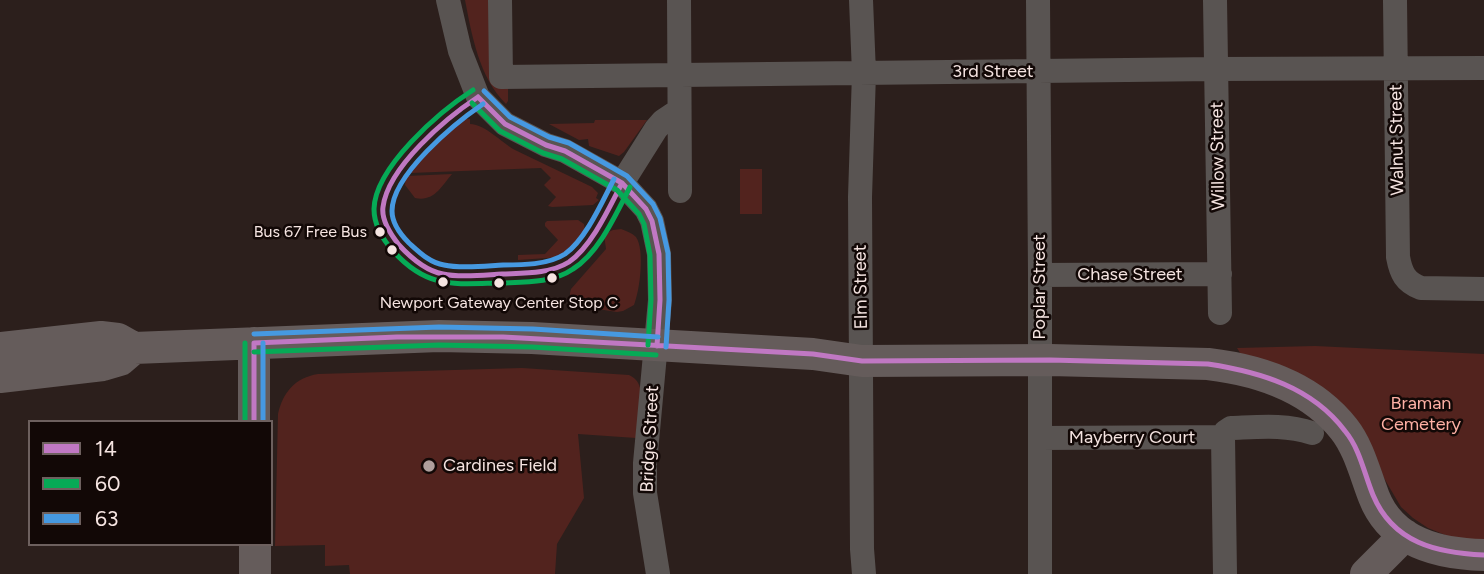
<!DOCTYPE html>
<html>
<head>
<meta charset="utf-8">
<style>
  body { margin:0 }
  #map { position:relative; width:1484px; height:574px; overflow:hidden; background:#2c1f1c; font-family:Figtree,sans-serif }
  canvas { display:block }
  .legend { position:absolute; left:28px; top:420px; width:245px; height:126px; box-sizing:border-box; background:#120806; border:2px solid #6d605e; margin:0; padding:9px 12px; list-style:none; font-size:21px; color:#f5e4e1 }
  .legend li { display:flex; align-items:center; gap:14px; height:35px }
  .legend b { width:35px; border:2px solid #6d605e }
</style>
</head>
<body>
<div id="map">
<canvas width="1484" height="574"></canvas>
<ul class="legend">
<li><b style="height:9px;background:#c078c3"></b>14</li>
<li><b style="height:9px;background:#06aa56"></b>60</li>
<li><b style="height:9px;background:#4699e1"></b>63</li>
</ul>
</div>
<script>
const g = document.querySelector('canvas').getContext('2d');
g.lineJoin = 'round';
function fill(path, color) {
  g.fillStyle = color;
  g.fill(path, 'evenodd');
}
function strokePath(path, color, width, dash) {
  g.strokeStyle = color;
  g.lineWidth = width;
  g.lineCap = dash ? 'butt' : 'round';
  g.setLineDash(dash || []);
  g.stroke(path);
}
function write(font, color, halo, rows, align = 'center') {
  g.font = font + ' Figtree,sans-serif';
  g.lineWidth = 5;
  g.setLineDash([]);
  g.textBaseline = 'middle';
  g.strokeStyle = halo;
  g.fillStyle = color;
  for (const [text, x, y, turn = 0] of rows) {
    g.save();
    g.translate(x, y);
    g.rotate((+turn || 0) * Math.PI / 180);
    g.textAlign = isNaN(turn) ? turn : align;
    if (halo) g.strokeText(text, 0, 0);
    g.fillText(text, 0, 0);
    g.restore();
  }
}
fill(new Path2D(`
  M465,0H491L493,86H508V101L506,104C479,77 472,36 465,0Z
  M463,119H470V124C486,125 501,142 515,150L592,187L598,193L596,198L599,200L593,205L552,207L548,206L556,197L544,185L551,178L541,168L410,173L409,171L452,125Z
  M595,120H647L624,152L619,156L589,146L588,139L579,140L549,124L594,123Z
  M740,169H762V214H740Z
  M452,174C441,187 434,202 415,198L405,185L406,176Z
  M578,220L584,224L585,231L562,257L518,260V255L545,254L558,240L545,226V223L547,221Z
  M621,229C626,231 632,233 636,237C645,250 640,290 634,305L623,311L617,312L578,306L570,298V293L571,289L606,249L604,234L613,230Z
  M1315,346L1484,354V543L1460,541L1428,528L1413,518L1401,507L1381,473L1242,356L1237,348Z
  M522,368L629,375C637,379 639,383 641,391L636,438L578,434L584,498L557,544L555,574H350L349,565L325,566V545L275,546L278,414C283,392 295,378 318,374Z`), '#52231e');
strokePath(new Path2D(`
  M448,0L460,51L478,97L505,124L546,145L565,151L622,183L646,209L652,221L659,254L660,300L645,463V493L658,574
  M500,0L501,77L1216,69L1484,68
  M679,0L680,191
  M861,0L864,73L860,197L862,549L864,574
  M1038,0L1040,275V574
  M1215,0L1220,313
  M1395,0L1398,257C1401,273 1405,282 1421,288L1484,289
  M622,183L656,129L663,121L678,111
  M1040,275L1220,274
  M1223,437L1225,574
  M1223,437L1225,432L1231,428C1258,427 1286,424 1312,433
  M1040,438L1223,437`), '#595452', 24);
strokePath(new Path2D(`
  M254,343V422
  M0,348L101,337L118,339L134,348L439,336L532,338L813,354L862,361L1050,360L1208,364C1259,370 1311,387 1344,429C1359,448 1365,474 1374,497C1392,543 1439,554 1484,555
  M0,377L103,365L120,360L134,348
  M255,544V574
  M1366,574L1405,535`), '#655c5b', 32);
strokePath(new Path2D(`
  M478,97C446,118 388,167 383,207C381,221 391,235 399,245C411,258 426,271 443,274C460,278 484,275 502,274C523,273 550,274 569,262C592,246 609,208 622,183
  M478,97L505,124L546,145L565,151L622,183L646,209L652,221L659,254L660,300L657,346
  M254,343L397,337H503L813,354L862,361L1050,360L1208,364C1260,372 1312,387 1345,431C1360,449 1364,473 1373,495C1393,543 1437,553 1484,555
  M254,343V422`), '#c078c3', 5);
strokePath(new Path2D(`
  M473,90C440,111 375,167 374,209C374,226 383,240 394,252C428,289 454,284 501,283C524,282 553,283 573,269C599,253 616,214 630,187
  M472,103L500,131L543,153L562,159L617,190L639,214L644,224L650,255L651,300L648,345
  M245,343V422
  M254,352L439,345L532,347L656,355`), '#06aa56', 5);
strokePath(new Path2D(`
  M484,91L510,117L549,137L569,143L627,176L653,204L660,218L668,253L669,300L666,347
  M483,104C455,123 392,175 392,211C392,223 401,235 409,243C419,252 430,263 444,265C461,269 485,266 503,265C522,265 548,265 565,254C586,239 602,202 614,179
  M254,334L439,327L533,329L658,337
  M263,343V422`), '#4699e1', 5);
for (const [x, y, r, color] of [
  [380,232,6,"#f5e4e1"],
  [392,250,6,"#f5e4e1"],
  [552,278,6,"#f5e4e1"],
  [443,282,6,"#f5e4e1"],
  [499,283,6,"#f5e4e1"],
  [429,466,7,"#af9f9c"]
]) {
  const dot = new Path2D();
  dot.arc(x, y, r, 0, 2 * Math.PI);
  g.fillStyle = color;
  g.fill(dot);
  strokePath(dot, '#120806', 2.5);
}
write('16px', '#f5e4e1', '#120806', [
  ["Bus 67 Free Bus",367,232],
  ["Newport Gateway Center Stop C",499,303,"center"]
], 'right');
write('18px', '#f5e4e1', '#120806', [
  ["3rd Street",993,72],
  ["Walnut Street",1397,140,-91],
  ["Willow Street",1218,156,-91],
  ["Chase Street",1130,275],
  ["Elm Street",861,287,-91],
  ["Poplar Street",1040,287,-90],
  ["Mayberry Court",1132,438],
  ["Bridge Street",650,439,-87]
]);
write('18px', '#feb0a4', '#120806', [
  ["Braman",1421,404],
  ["Cemetery",1421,425]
]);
write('18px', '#f5e4e1', '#120806', [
  ["Cardines Field",443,466]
], 'left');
</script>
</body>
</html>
